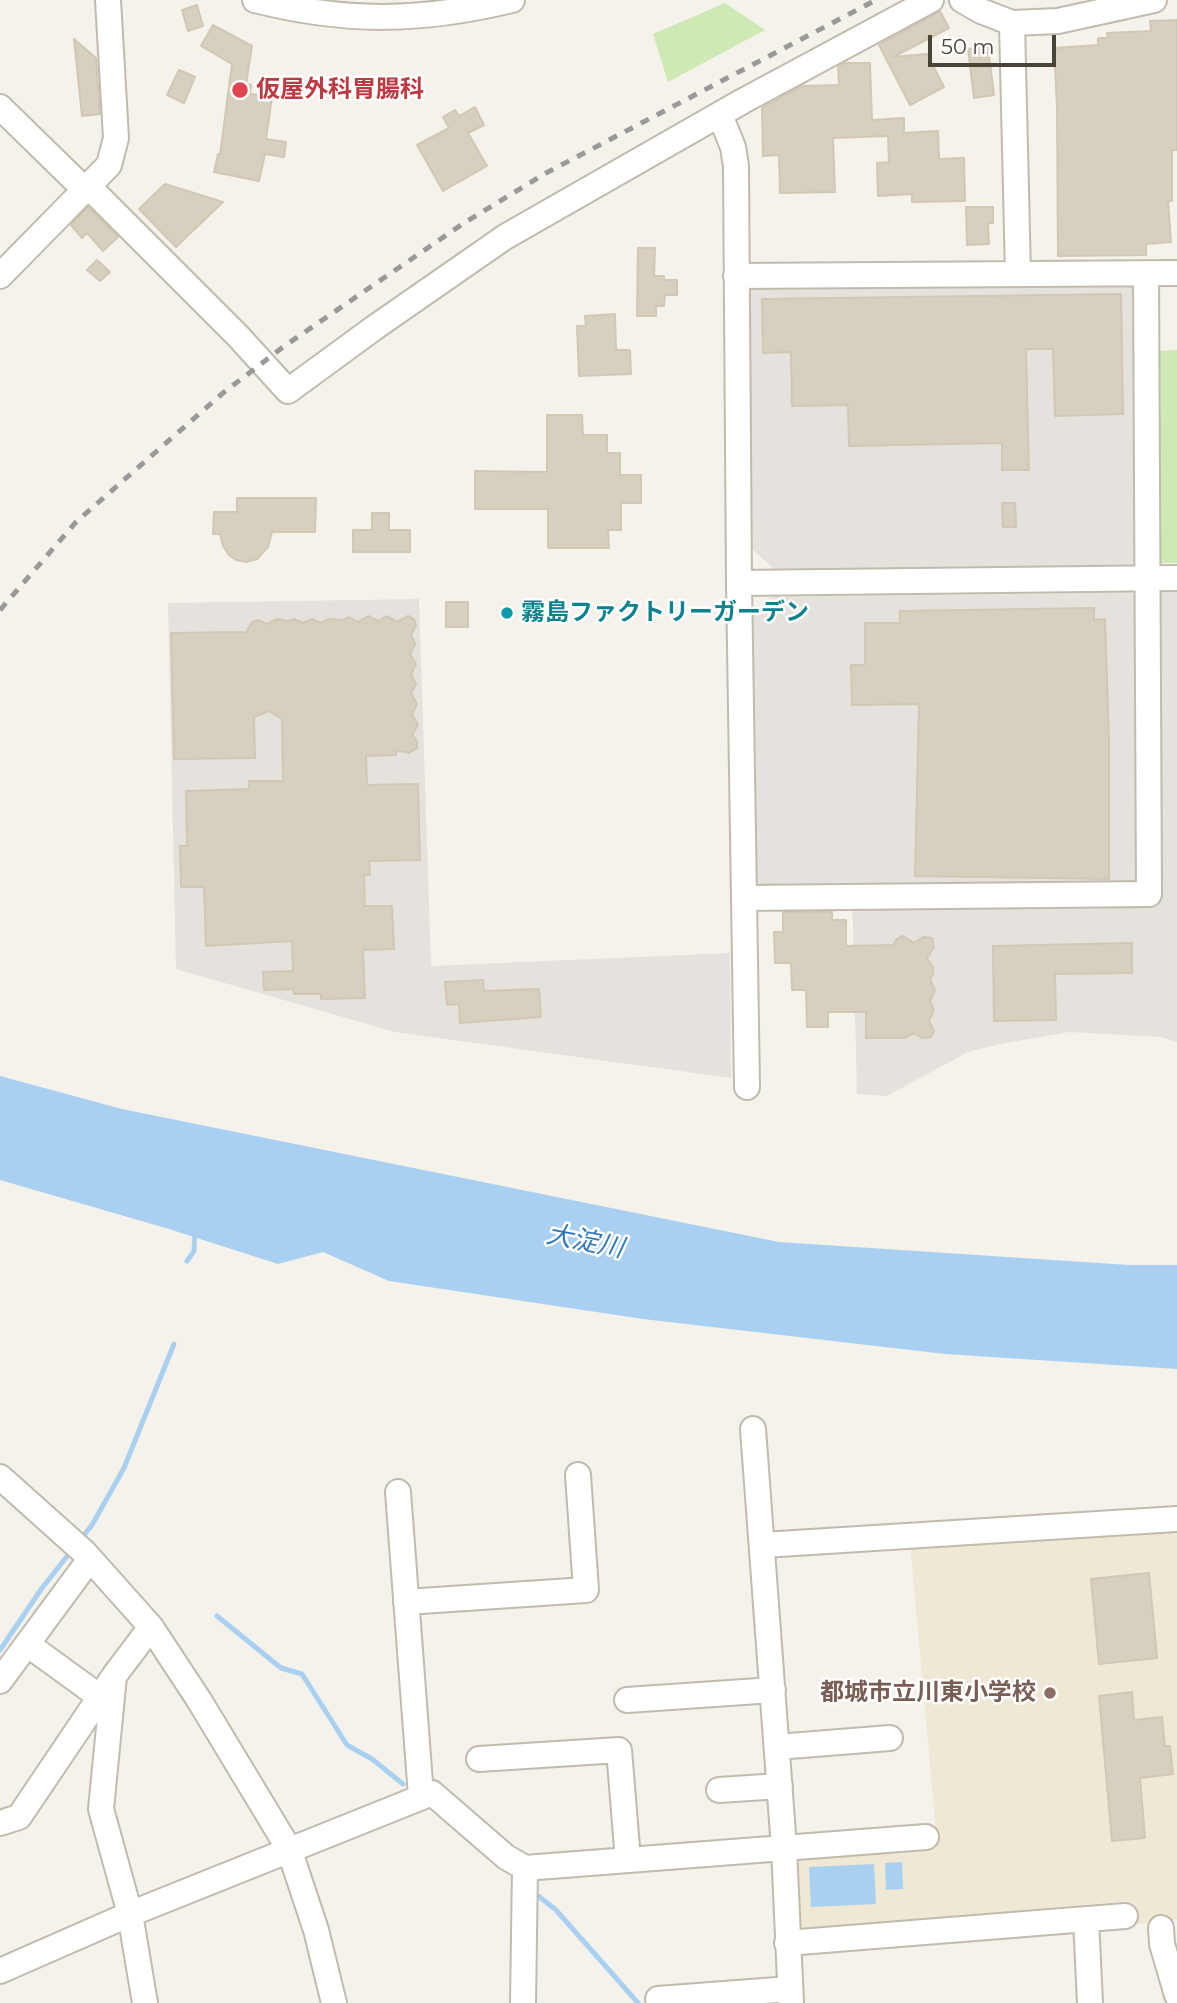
<!DOCTYPE html>
<html>
<head>
<meta charset="utf-8">
<style>
  body { margin:0 }
  #map { position:relative; width:1177px; height:2003px; overflow:hidden; background:#f5f2eb; font-family:Montserrat,sans-serif }
  canvas { display:block }
  .scale { position:absolute; left:928px; top:35px; width:128px; height:32px; box-sizing:border-box; border:4px solid #494338; border-top:0; padding-left:9px; font-size:21px; line-height:24px; white-space:nowrap; color:#494338; -webkit-text-stroke:5px #fff; paint-order:stroke }
</style>
</head>
<body>
<div id="map">
<canvas width="1177" height="2003"></canvas>
<div class="scale">50 m</div>
</div>
<script>
const g = document.querySelector('canvas').getContext('2d');
g.lineJoin = 'round';
function fill(path, color) {
  g.fillStyle = color;
  g.fill(path, 'evenodd');
}
function strokePath(path, color, width, dash) {
  g.strokeStyle = color;
  g.lineWidth = width;
  g.lineCap = dash ? 'butt' : 'round';
  g.setLineDash(dash || []);
  g.stroke(path);
}
function write(font, color, halo, rows, align = 'center') {
  g.font = font + ' Montserrat,"Noto Sans JP",sans-serif';
  g.lineWidth = 5;
  g.setLineDash([]);
  g.textBaseline = 'middle';
  g.strokeStyle = halo;
  g.fillStyle = color;
  for (const [text, x, y, turn = 0] of rows) {
    g.save();
    g.translate(x, y);
    g.rotate((+turn || 0) * Math.PI / 180);
    g.textAlign = isNaN(turn) ? turn : align;
    if (halo) g.strokeText(text, 0, 0);
    g.fillText(text, 0, 0);
    g.restore();
  }
}
fill(new Path2D(`
  M1130,284L1138,291V565L775,570L750,547L746,289Z
  M1177,592V1042L1161,1037L1069,1032L1000,1044L968,1052L887,1096L857,1094L852,890L768,891L754,879L753,616L770,597Z
  M419,599L431,966L730,953L731,1078L395,1032L176,969L168,603Z`), '#e5e1dc');
fill(new Path2D(`
  M1177,1528V1920L1128,1925L1126,1901L804,1930L796,1923L793,1854L937,1843L910,1543Z`), '#eee8d5');
fill(new Path2D(`
  M725,3L765,30L668,82L653,34Z
  M1177,350V563H1158L1154,351Z`), '#cfe9b4');
fill(new Path2D(`
  M0,1076L122,1109L779,1242L1129,1265H1177V1369L945,1354L643,1319L389,1281L323,1252L278,1264L169,1229L0,1180Z
  M902,1862L903,1889L886,1890L885,1863Z
  M874,1864L876,1904L811,1907L809,1867Z`), '#a9d0f0');
strokePath(new Path2D(`
  M187,1261L194,1251L195,1231
  M80,1540L92,1525L124,1468L174,1344
  M217,1616L281,1668L302,1674L347,1745L372,1759L403,1784
  M0,1650L42,1588L72,1550
  M532,1891L556,1910L638,2003`), '#a9d0f0', 5);
const building = new Path2D(`
  M197,5L203,26L188,31L182,10Z
  M940,11L949,28L893,57L927,54L944,87L910,105L879,45Z
  M1177,20V150H1172V201H1168L1171,242L1146,244V255L1058,256L1057,106L1054,48L1098,45V38H1108L1107,33L1151,31L1150,21Z
  M213,25L252,46L246,84L251,85L250,94L272,97L266,139L286,142L284,157L265,154L259,181L214,172L218,154L220,155L232,64L201,46Z
  M74,39L96,58L100,114L82,116Z
  M988,47L994,95L974,98L968,49Z
  M845,63H870L872,120L904,118V133L938,131L939,159L964,158L965,201L912,202V194L878,196L877,163L889,162L888,136L833,138L835,192L780,193L779,155L763,156L762,108L802,86L839,85L838,67Z
  M179,70L195,77L184,103L167,95Z
  M475,107L484,125L468,133L487,166L443,191L417,145L449,128L443,117L455,110L459,116Z
  M165,184L223,202L176,247L139,209Z
  M88,207L118,237L103,251L87,233L82,238L71,225Z
  M966,207H993V223H988L989,244L967,245Z
  M638,248H655L654,276H664V280H677V295H665L664,306H656V316H637Z
  M97,260L110,272L100,281L87,270Z
  M1121,294L1123,414L1055,416L1053,349H1026L1029,470H1002V443L849,446L848,405L792,406L791,352L763,353L762,299Z
  M615,314L616,350H630L631,374L579,376L577,326H586L585,316Z
  M547,415H582L583,435H607V453H620V475H641V503H621V530H608L609,548H548V509H475V471L547,472Z
  M237,498H316L315,532H272L268,547L257,559L246,562L236,560L229,555L223,546L220,534H213L214,512H237Z
  M1002,503H1015L1016,527H1003Z
  M372,513H389V530H410V552H353V530H372Z
  M446,602H468V627H446Z
  M1094,608V620L1105,619L1109,739V879L915,876L919,704L852,705L851,665H865V623H900V611Z
  M368,616L378,621L387,616L397,622L408,616L414,619L416,625L411,635L415,644L410,654L416,664L411,674L416,684L411,693L417,704L412,714L418,725L412,735L417,741V748L409,753L396,750V755L366,756L367,785L418,784L420,860L369,861L370,875H364L365,906H392L394,949L363,950L365,998L321,999V994H294L293,989L264,990L263,972L293,971L292,941L206,946L204,887H181L180,846H187L186,791L249,789V781H283L282,719L269,711L254,717L255,758L174,759L171,633L246,632L252,622L258,620L267,624L277,619L288,621L294,619L303,623L312,619L321,623L328,619L343,620L349,617L358,622Z
  M783,912H832V920H846V946L893,945L897,939L903,936L914,943L923,937L932,938L934,947L927,958L933,967V974L930,979L935,990L930,1001L934,1010L929,1021L934,1031L931,1037L922,1038L914,1033L904,1038H866V1012H828V1027H807L806,990H792L791,963H775L774,932H783Z
  M1132,943V973L1055,974L1056,1020L994,1021L993,946Z
  M483,980L484,991L539,989L541,1017L460,1023L459,1004L447,1005L445,982Z
  M1149,1573L1157,1658L1099,1664L1091,1579Z
  M1132,1692L1134,1720L1162,1717L1165,1746H1170L1173,1774L1140,1778L1145,1838L1112,1841L1099,1696Z`);
fill(building, '#d7cfc0');
strokePath(building, '#d2c7b3', 2);
const minor = new Path2D(`
  M255,0C346,23 421,22 512,0
  M962,0L981,11L1012,23L1058,21L1154,0
  M1012,23L1018,274
  M0,107L85,190
  M720,115L733,147L736,166L739,583L747,1087
  M88,186L238,336L288,391L374,328L505,237L743,101L931,0
  M0,276L109,165L116,138L108,0
  M736,276L1177,273
  M739,583L1177,578
  M744,898L1149,894L1146,273
  M753,1429L784,1848L791,2003
  M0,1477L85,1553L151,1627L199,1700L289,1849L316,1930L334,2003
  M398,1492L421,1796
  M763,1545L1177,1519
  M406,1602L586,1590L578,1475
  M27,1644L100,1697
  M0,1681L90,1559
  M627,1700L773,1690
  M777,1747L890,1738
  M479,1759L619,1750L628,1860
  M719,1790L780,1786
  M0,1823L19,1817L112,1679
  M1086,1919L1090,2003
  M1161,1928L1162,1944L1177,1995
  M787,1943L1125,1916
  M0,1971L130,1914L432,1793L506,1857L525,1868L926,1837
  M658,1999L790,1989
  M145,2003L130,1914L101,1809L114,1676L151,1627
  M523,2003L525,1868`);
strokePath(minor, '#c1bbad', 28);
strokePath(minor, '#fff', 24);
strokePath(new Path2D(`
  M0,610L76,522L223,393L283,347L464,223L546,173L876,0`), '#999', 5, [9, 9]);
for (const [x, y, r, color] of [
  [240,90,9,"#e0444e"],
  [507,613,7,"#0f9aa8"],
  [1050,1693,7,"#8d6e63"]
]) {
  const dot = new Path2D();
  dot.arc(x, y, r, 0, 2 * Math.PI);
  g.fillStyle = color;
  g.fill(dot);
  strokePath(dot, '#fff', 2.5);
}
write('bold 24px', '#be3a42', '#fff', [
  ["仮屋外科胃腸科",256,90]
], 'left');
write('bold 24px', '#0d838f', '#fff', [
  ["霧島ファクトリーガーデン",521,613]
], 'left');
write('bold 24px', '#785e54', '#fff', [
  ["都城市立川東小学校",1036,1693]
], 'right');
write('italic 26px', '#3179b6', '#fff', [
  ["大淀川",585,1242,11]
]);
</script>
</body>
</html>
